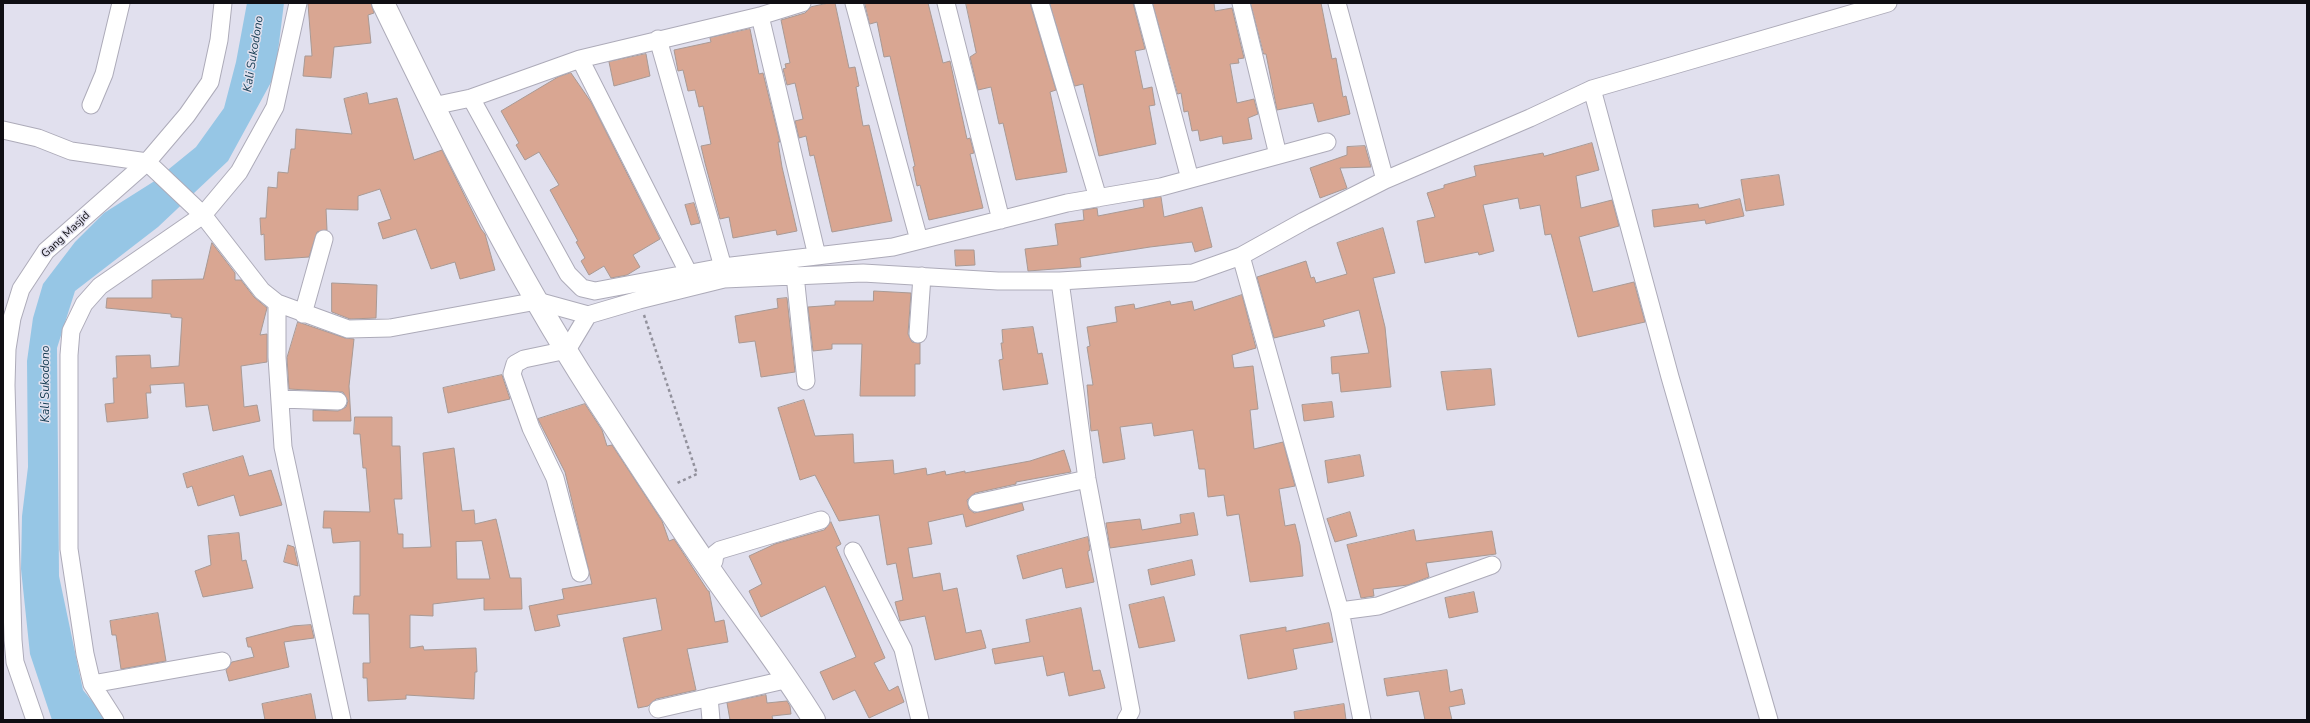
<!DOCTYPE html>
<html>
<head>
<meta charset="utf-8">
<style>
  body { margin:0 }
  #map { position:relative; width:2310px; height:723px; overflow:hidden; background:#e1e0ee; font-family:"Nunito Sans",sans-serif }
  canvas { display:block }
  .frame { position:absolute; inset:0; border:4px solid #0f0e13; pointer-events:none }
</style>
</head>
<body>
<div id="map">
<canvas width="2310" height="723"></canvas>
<div class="frame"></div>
</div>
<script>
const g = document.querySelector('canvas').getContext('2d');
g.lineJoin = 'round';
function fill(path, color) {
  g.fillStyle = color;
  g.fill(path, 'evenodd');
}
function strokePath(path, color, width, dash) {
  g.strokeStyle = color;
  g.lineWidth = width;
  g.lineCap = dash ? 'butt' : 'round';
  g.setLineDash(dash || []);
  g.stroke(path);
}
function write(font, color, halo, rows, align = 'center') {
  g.font = font + ' "Nunito Sans",sans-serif';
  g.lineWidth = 3;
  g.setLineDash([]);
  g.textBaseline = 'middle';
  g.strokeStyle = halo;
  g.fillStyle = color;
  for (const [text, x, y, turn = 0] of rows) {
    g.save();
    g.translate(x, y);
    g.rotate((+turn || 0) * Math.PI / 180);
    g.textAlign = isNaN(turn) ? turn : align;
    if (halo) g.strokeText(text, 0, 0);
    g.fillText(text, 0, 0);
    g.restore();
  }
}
fill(new Path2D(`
  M247,3H284L275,75L228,161L158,227L75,291L57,348L59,576L83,690L108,720H52L30,654L21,569L22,516L28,467L27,361L33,318L43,284L75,242L104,213L153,182L196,147L224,108L236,62Z`), '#96c6e5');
const building = new Path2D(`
  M319,3H371L374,13L368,15L371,43L334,47L331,78L303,76L305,56H312L308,4Z
  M829,3H835L849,68L855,67L859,86L856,87L863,126L869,125L892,221L832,232L814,155L810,156L806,136L799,138L795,121L803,119L795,83L787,85L783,69L786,68L785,64L790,63L781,20L805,13L811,7Z
  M865,3H928L943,63L950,61L967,139L970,138L974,153L970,154L983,208L929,220L920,185L917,186L913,167L915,166L890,56L884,57L877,22L870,24Z
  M966,3H1030L1056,90L1050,92L1067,172L1016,180L1003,123L999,124L991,87L978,90L970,57L976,53Z
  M1050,3H1133L1145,49L1135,51L1143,89L1152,87L1155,105L1149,106L1156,144L1099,156L1083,84L1075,86Z
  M1153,3H1214L1215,11L1232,8L1244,58L1238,59L1239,63L1230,64L1237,103L1254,99L1258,114L1248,118L1252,139L1223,144L1222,136L1200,141L1198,130L1192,131L1188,111L1184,112L1181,93L1178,94Z
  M1251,3H1321L1332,59L1336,58L1343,97L1346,96L1350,114L1318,122L1313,103L1277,110L1266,54H1264Z
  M750,29L759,74L763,73L780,142H778L782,167L797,231L777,235L776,230L733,238L729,217L720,219L705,163L701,146L711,144L703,106L699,107L695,90L688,91L683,70L678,71L674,50L711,42L710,38Z
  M646,54L650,76L614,86L609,62Z
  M571,73L591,102L660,239L633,255L640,267L627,275L611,278L604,266L589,275L581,261L585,258L576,242L578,241L550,190L559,185L539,152L525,160L516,145L519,143L501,111L558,77Z
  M367,93L369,104L397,98L414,160L442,150L481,229L485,234L495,270L460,279L455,262L431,269L416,229L383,239L378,223L391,219L380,189L358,196V210L326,209L327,230L317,232L309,257L265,260L264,234L261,235L260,218H266L268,187L277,188L278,172L288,173L291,149H295L296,129L352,134L344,99Z
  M1592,143L1599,170L1576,176L1581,208L1612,200L1619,226L1579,237L1593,292L1634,282L1645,322L1578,337L1551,234L1545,235L1540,205L1520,209L1518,198L1483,205L1494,251L1479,255L1478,252L1425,263L1417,221L1435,217L1427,193L1444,188V185L1476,176L1474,166L1543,153L1544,156Z
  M1365,146L1371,167L1340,168L1347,188L1320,198L1310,168L1347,155V147Z
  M1779,175L1784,205L1746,211L1741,180Z
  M1161,197L1164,217L1202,207L1212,247L1195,252L1192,242L1150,247L1080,258L1081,267L1028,271L1025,249L1058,245L1055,224L1084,220L1083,210L1097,208L1098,216L1144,207L1143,200Z
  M1740,199L1744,216L1706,224L1705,220L1654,227L1652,210L1698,204L1699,208Z
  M694,203L700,223L691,225L685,205Z
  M1383,228L1395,273L1373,278L1385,327L1391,387L1341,392L1339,373L1332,374L1331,357L1369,353L1359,310L1323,320L1325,326L1274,338L1257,277L1306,261L1311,278L1314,277L1316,283L1347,274L1337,243Z
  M212,243L235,273V280H241L254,297L267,308L260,335L267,334V362L241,366L244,407L257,405L260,421L213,431L208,405L186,407L184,383L150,385L151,393H146L148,418L107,422L105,404L114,403L113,378H117L116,356L150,355L151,368L179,366L182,318L171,317V314L106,308L107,298H152V280L203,279Z
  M955,250H974L975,265L956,266Z
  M332,283L377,285L376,318L350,319L332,312Z
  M874,291L911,293L908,334L912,342L920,343V364H915V396H860L862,344H832V349L813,351L808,307L835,305V301H873Z
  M1242,295L1256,348L1232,355L1234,368L1253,366L1258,409L1250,410L1254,449L1283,442L1295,486L1279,489L1285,526L1295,524L1300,545L1303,576L1250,582L1239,514L1227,516L1224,495L1208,497L1205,469H1199L1193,430L1154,436L1152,423L1120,427L1125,459L1103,463L1098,430L1091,431L1087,385H1093L1087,347L1090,346L1087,327L1117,322L1115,307L1134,304L1135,309L1170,301L1171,305L1192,301L1194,310Z
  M787,298L795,372L761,377L755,341L739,343L735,316L778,308L777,299Z
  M298,322L345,338L354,339L349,386L351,421H313V410L338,411L346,407L348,401L343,392L289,389L287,358Z
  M1033,327L1038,354L1042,353L1048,384L1003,390L999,360L1003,359L1001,343H1003L1002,330Z
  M1491,369L1495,405L1447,410L1441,372Z
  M502,375L510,399L448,413L443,388Z
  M804,400L815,436L853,434L854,463L893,460L894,474L926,468L927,475L945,471L946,475L965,471V473L1030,461L1064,450L1071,472L1016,482V484L975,493L967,500L969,509L974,513L1022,503L1024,510L966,527L963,514L928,522L932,544L908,548L913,578L940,573L943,591L957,588L966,633L981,630L986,648L935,660L925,616L900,621L895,602L903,600L896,563L887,565L879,515L839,521L815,475L800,480L778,408Z
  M1332,402L1334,417L1304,421L1302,405Z
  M585,404L602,430L607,446L612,445L662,521L669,541L674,539L708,591H709L715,622L724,620L728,642L687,649L696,690L656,699L648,706L638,708L623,638L662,630L656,598L557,615L560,626L535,631L529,606L564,599L562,589L592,584L565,472L538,419Z
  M355,417H392V446H400L402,499H394L398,534H403V548L431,547L423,453L454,448L462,511L474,510L475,524L496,519L510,578H521L522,609L484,610V598L433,604V616L410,615V648L423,646L424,650L476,648L477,672H475L474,699L406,695V699L368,701L367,678H363V663H370L369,614H353L354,596H360V541L333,543L331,528H323L324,511L370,512L366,468H363L360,434H354ZM482,541L490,579H457L456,542Z
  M1360,455L1364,476L1328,483L1325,461Z
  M243,456L249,476L271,470L282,505L240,516L234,495L198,506L192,486L187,488L183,474Z
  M1350,512L1357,536L1335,542L1327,519Z
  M1194,513L1198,535L1110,548L1106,523L1140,519L1142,530L1181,523L1180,515Z
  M831,522L841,544L836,547L885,658L874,663L889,691L898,686L904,702L869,718L855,690L833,700L820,672L856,657L825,586L761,617L749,591L762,584L749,556L775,544L824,530Z
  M1414,530L1416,541L1492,531L1496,554L1426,563L1429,577L1408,585L1373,589L1374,596L1361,598L1347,545Z
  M239,533L242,561L246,560L253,588L203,597L195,571L211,565L208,536Z
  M1088,537L1090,550L1088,551V554L1094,582L1066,588L1062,568L1023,579L1017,556Z
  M288,545L294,547L298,566L284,562Z
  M1192,560L1195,575L1151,585L1148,570Z
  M1474,592L1478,612L1449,618L1445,598Z
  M1164,597L1175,641L1139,648L1129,605Z
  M1081,608L1093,671L1100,670L1105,688L1069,696L1064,672L1047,676L1043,656L995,664L992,649L1030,642L1026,620Z
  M158,613L166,661L121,669L116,635H112L110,621Z
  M1329,623L1333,642L1293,649L1297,669L1248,679L1240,635L1286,627V631Z
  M311,625L314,638L284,642L289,667L229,681L226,670L232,662L254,657L251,647H248L246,638L293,626Z
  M1447,670L1450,692L1462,689L1465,704L1449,707L1452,720H1425L1419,691L1387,696L1384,679Z
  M311,694L316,720H265L262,704Z
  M766,695L767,703L787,701L790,706L791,714L772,716L773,720H730L727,703Z
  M1344,704L1346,720H1295L1294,712Z`);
fill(building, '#d9a692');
strokePath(building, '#a89994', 1);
const minor = new Path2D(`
  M854,3L919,240
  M946,3L1001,220
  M1040,3L1098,198
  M1143,3L1190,179
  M1241,3L1278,155
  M1337,3L1385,180
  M760,16L817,256
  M658,39L723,267
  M580,59L689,274
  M1592,89L1670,377L1769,720
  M471,98L568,274L582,288L595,291L723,267L893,247L1067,203L1161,187L1327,142
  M91,105L104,74L121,3
  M433,106L471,98L580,59L760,16L802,3
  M3,130L38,138L71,151L147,162L203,215L239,172L275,107L298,3
  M1241,256L1340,611L1362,720
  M795,275L806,381
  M1060,281L1087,479L1131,711L1126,720
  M277,303V357L283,447L342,720
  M303,314L324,239
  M918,334L922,276
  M280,399L338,401
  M977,503L1087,479
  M853,551L903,649L920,720
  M707,565L714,561L715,554L720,550L821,520
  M580,573L555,478L531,428L512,374L515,364L524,359L567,350L588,315
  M1340,611L1378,606L1492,565
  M92,684L222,661
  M709,697L711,720
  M658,709L789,679
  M35,720L15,662L13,640L6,385L7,349L12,318L21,289L46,251L147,162L187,115L210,82L219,40L223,3
  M115,720L92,684L85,654L69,549V355L71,331L84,304L100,286L203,215L262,291L277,303L348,329L390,328L537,301L588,315L639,300L724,279L863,273L998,281H1060L1193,273L1241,256L1304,221L1385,180L1530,118L1592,89L1888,3`);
const major = new Path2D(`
  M383,3C447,135 512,268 592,392C630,450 667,508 706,564C742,617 781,666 814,720`);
strokePath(minor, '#adabb9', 19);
strokePath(major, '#adabb9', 24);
strokePath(new Path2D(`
  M644,315L697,474L675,484`), '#92919c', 2.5, [3, 3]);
strokePath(minor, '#fff', 17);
strokePath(major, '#fff', 22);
write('11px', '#0f0e13', '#e1e0ee', [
  ["Gang Masjid",66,235,-43]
]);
write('italic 12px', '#143b51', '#e1e0ee', [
  ["Kali Sukodono",254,54,-81],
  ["Kali Sukodono",46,384,-90]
]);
</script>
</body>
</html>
